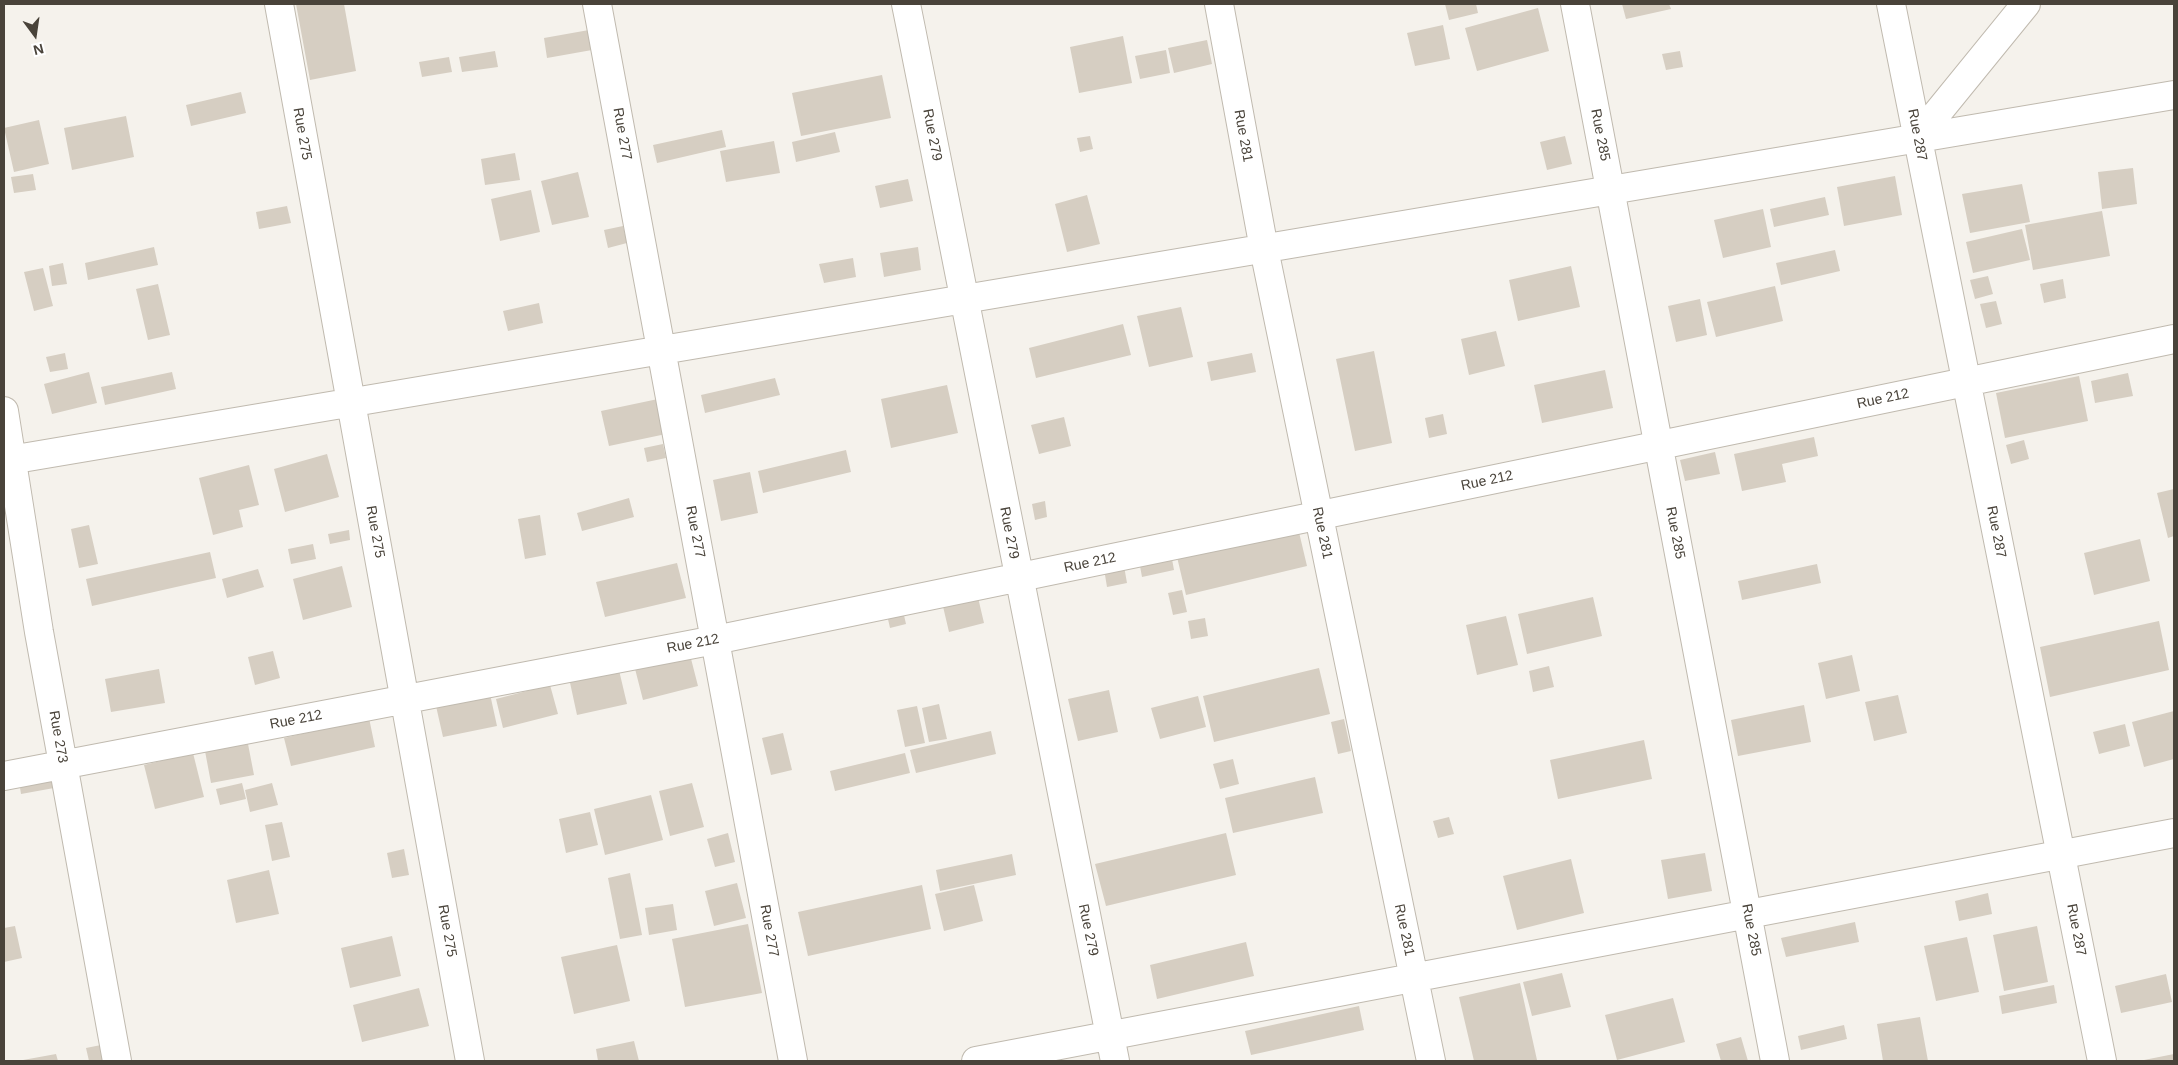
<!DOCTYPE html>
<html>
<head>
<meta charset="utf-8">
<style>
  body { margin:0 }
  #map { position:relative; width:2178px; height:1065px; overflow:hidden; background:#f5f2ec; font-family:Arial,sans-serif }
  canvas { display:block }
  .frame { position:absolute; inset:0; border:5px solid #49433a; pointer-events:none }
  .north { position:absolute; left:10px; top:10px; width:50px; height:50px; -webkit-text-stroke:4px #fff; paint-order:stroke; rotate:166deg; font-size:14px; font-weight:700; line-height:20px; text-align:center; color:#49433a }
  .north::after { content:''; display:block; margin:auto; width:18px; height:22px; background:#49433a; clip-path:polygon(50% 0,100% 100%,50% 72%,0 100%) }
</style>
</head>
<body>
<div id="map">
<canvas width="2178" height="1065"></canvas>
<div class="frame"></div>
<div class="north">N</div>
</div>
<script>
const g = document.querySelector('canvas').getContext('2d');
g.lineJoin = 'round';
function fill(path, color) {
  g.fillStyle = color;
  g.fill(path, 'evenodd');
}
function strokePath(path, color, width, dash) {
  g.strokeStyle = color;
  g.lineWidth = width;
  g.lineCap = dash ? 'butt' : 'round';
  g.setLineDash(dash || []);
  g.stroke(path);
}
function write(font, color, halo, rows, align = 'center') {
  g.font = font + ' Arial,sans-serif';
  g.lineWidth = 5;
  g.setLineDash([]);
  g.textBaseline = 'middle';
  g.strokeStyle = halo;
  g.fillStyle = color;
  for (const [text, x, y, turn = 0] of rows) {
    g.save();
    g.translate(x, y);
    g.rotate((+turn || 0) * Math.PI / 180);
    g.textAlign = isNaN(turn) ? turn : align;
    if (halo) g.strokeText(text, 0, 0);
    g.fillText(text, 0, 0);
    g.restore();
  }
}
fill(new Path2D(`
  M296,4H344L356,71L310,80Z
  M1445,4H1476L1478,13L1449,20Z
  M1622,4H1669L1671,9L1626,19Z
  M1538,8L1549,51L1477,71L1465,28Z
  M1443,25L1450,59L1415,66L1407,33Z
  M589,30L592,50L547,58L544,38Z
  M1123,36L1132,83L1079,93L1070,47Z
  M1207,40L1212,64L1174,73L1168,48Z
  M1166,50L1170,73L1140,79L1135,56Z
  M495,51L498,67L462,72L459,57Z
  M1680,51L1683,67L1666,70L1662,54Z
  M449,57L452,72L422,77L419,62Z
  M882,75L891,118L801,136L792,93Z
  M241,92L246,113L191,126L186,105Z
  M126,116L134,157L72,170L64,128Z
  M39,120L49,164L14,172L4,128Z
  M722,130L726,147L657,163L653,145Z
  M835,132L840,152L796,162L792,142Z
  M1090,136L1093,149L1080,152L1077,138Z
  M1565,136L1572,164L1547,170L1540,142Z
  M774,141L780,173L726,182L720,151Z
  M515,153L520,180L485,185L481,159Z
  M2133,168L2137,204L2102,209L2098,172Z
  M578,172L589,217L552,225L541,181Z
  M33,174L36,190L14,193L11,177Z
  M1895,176L1902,215L1844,226L1837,187Z
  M908,179L913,201L880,208L875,186Z
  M2022,184L2030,222L1970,233L1962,194Z
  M531,190L540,232L500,241L491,199Z
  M1087,195L1100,244L1067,252L1055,204Z
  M1825,197L1829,215L1774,227L1770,209Z
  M287,206L291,223L259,229L256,212Z
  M1763,209L1771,247L1723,258L1714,220Z
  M2102,211L2110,256L2033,270L2025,225Z
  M623,226L627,243L608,248L604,230Z
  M2022,229L2030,260L1973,273L1966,242Z
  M154,247L158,265L88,280L85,263Z
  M918,247L921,270L884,277L880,253Z
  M1835,250L1840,271L1781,285L1776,263Z
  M853,258L856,277L824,283L819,264Z
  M63,263L67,284L52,286L49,266Z
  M1571,266L1580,307L1518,321L1509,280Z
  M43,268L53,306L34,311L24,272Z
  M1988,276L1993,294L1975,299L1970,280Z
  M2063,279L2066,298L2044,303L2040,284Z
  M158,284L170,335L148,340L136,289Z
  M1775,286L1783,321L1716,337L1707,302Z
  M1700,299L1707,335L1676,342L1668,306Z
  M1996,301L2002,324L1986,328L1980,304Z
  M539,303L543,323L508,331L503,311Z
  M1181,307L1193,357L1149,367L1137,316Z
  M1123,324L1131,355L1036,378L1029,348Z
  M1496,331L1505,366L1469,375L1461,339Z
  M1374,351L1392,443L1355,451L1336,359Z
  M65,353L68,369L50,372L46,357Z
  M1252,353L1256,372L1211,381L1207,362Z
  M1605,370L1613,408L1542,423L1534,385Z
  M89,372L97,403L52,414L44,384Z
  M172,372L176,389L105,405L101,387Z
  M2128,373L2133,396L2095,403L2091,381Z
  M2079,376L2088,421L2005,438L1996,393Z
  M775,378L780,395L705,413L701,395Z
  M947,385L958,433L891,448L881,399Z
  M658,399L666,434L609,446L601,411Z
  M1443,414L1447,434L1429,438L1425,418Z
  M1064,417L1071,446L1039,454L1031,425Z
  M1814,437L1818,456L1782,464L1786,482L1742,491L1734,454Z
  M2024,440L2029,459L2011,464L2006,445Z
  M663,444L666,458L647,462L644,448Z
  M846,450L851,472L763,493L758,471Z
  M1715,452L1720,474L1685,481L1680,460Z
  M327,454L339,497L285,512L274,469Z
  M249,465L259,505L239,510L243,527L213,535L199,478Z
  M750,472L758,513L721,521L713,480Z
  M2174,489V536L2168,538L2157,493Z
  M629,498L634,517L582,531L577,513Z
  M1045,501L1047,517L1035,520L1032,504Z
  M540,515L546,555L525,559L518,519Z
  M89,525L98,564L79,568L71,529Z
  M1298,528L1307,566L1186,595L1177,557Z
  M349,530L350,540L330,544L328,534Z
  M2140,539L2150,581L2094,595L2084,553Z
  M313,544L316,559L291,564L288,549Z
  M210,552L216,578L92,606L86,579Z
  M1172,559L1174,570L1142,577L1140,566Z
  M677,563L686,598L605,617L596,582Z
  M1817,564L1821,583L1742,600L1738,581Z
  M342,566L352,607L303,620L293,579Z
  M1124,566L1127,583L1107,587L1104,569Z
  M258,569L264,587L227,598L222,579Z
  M976,589L984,623L949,632L941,598Z
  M1182,590L1187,612L1173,615L1168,593Z
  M1593,597L1602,636L1527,654L1518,614Z
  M901,602L906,624L890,628L885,606Z
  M1506,616L1518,665L1477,675L1466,625Z
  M1205,618L1208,636L1191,639L1188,621Z
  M2159,621L2169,670L2050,697L2040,647Z
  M688,647L698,686L643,700L633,661Z
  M273,651L280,678L255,685L248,657Z
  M1852,655L1860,691L1826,699L1818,663Z
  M618,666L627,704L577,715L569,678Z
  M1549,666L1554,687L1533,692L1529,671Z
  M1319,668L1330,714L1214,742L1203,696Z
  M159,669L165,703L111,712L105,679Z
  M550,685L558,714L503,728L496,699Z
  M1109,690L1118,732L1078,741L1068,699Z
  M490,694L497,726L443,737L436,706Z
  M1898,695L1907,733L1874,741L1865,702Z
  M1198,696L1206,727L1160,739L1151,708Z
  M939,704L947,739L929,742L922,708Z
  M1804,705L1811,742L1738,756L1731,720Z
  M917,706L925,743L905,747L897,710Z
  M2174,711V759L2144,767L2132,722Z
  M369,718L375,747L291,766L284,738Z
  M1344,719L1351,751L1338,754L1331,722Z
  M2125,724L2130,746L2099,754L2093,732Z
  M991,731L996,754L916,773L910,750Z
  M783,733L792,770L771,775L762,738Z
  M1644,740L1652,779L1558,799L1550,760Z
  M248,744L254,775L211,783L205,751Z
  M193,753L204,797L155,809L144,765Z
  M905,753L910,773L835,791L830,771Z
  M1233,759L1239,784L1220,789L1213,764Z
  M51,775L54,788L21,794L19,781Z
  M1315,777L1323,813L1233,833L1225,798Z
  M242,783L246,799L220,805L216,789Z
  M272,783L278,805L250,812L245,790Z
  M692,783L704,827L670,836L659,791Z
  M651,795L663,840L605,855L594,809Z
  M590,812L598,845L566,853L559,819Z
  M1449,817L1454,834L1438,838L1433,821Z
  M282,822L290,857L272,861L265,825Z
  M728,833L735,862L715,867L707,839Z
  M1226,833L1236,875L1106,906L1095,864Z
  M404,849L409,875L392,878L387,853Z
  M1705,853L1712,891L1668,899L1661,860Z
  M1012,854L1016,875L940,891L936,870Z
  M1571,859L1584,913L1517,930L1503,876Z
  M269,870L279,914L236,923L227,880Z
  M630,873L642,935L620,939L608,878Z
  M737,883L746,918L714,926L705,891Z
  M922,885L931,929L808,956L798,912Z
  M974,885L983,921L944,931L935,894Z
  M1988,893L1992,914L1959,921L1955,901Z
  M673,904L677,930L649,935L645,908Z
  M1855,922L1859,942L1786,957L1781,938Z
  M748,924L762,993L685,1007L672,939Z
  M15,926L22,958L4,962V928Z
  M2037,926L2048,982L2004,991L1993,935Z
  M392,936L401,976L350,988L341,948Z
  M1967,937L1979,992L1936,1001L1924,946Z
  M1246,942L1254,976L1157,999L1150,965Z
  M617,945L630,1001L574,1014L561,957Z
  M1562,973L1571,1007L1532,1016L1523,982Z
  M2166,974L2172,1002L2121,1013L2115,986Z
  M1520,983L1537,1060L1474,1061L1459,997Z
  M2054,985L2057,1003L2002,1014L1999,996Z
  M419,988L429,1026L362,1042L353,1005Z
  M1673,998L1685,1042L1617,1060L1605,1015Z
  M1359,1006L1364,1030L1251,1055L1245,1031Z
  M1920,1017L1928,1061H1883L1877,1024Z
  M1844,1025L1847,1039L1801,1050L1798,1036Z
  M1741,1037L1748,1061H1721L1716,1044Z
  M634,1041L639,1061H598L596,1049Z
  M106,1044L109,1061H89L86,1048Z
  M56,1054L58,1061H23V1060Z
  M2174,1054V1061H2145L2144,1060Z`), '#d6cec2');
const street = new Path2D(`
  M279,4L470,1061
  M597,4L793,1061
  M906,4C977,356 1043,709 1115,1061
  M1219,4L1264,249L1431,1061
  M1575,4L1775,1061
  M1891,4L2102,1061
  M1917,138L2026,4
  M4,411L39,632L117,1061
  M4,461L2174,95
  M4,776L715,640L2174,339
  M976,1061L2174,833`);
strokePath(street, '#c0baaf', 30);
strokePath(street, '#fff', 28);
write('14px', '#49433a', '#fff', [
  ["Rue 275",302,134,80],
  ["Rue 277",622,134,80],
  ["Rue 279",932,135,79],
  ["Rue 285",1600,135,79],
  ["Rue 287",1917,135,79],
  ["Rue 281",1243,136,80],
  ["Rue 212",1883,399,-12],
  ["Rue 212",1487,481,-12],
  ["Rue 275",375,532,80],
  ["Rue 277",695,532,79],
  ["Rue 287",1996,532,79],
  ["Rue 279",1009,533,79],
  ["Rue 281",1322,533,78],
  ["Rue 285",1675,533,79],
  ["Rue 212",1090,563,-12],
  ["Rue 212",693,644,-11],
  ["Rue 212",296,720,-11],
  ["Rue 273",58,737,80],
  ["Rue 279",1088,930,78],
  ["Rue 281",1404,930,78],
  ["Rue 285",1751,930,79],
  ["Rue 287",2076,930,79],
  ["Rue 275",447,931,80],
  ["Rue 277",769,931,80]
]);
</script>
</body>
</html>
